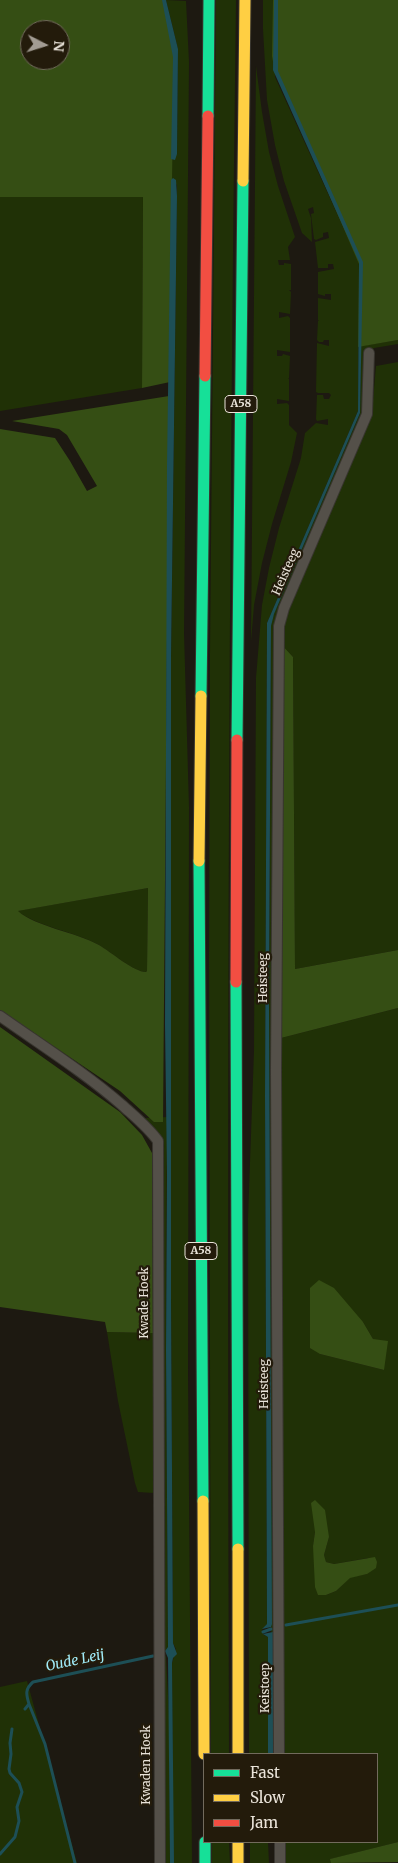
<!DOCTYPE html>
<html>
<head>
<meta charset="utf-8">
<style>
  body { margin:0 }
  #map { position:relative; width:398px; height:1863px; overflow:hidden; background:#1d1911; font-family:Merriweather,serif }
  canvas { display:block }
  .legend { position:absolute; left:203px; top:1753px; width:175px; height:90px; box-sizing:border-box; background:#231b0b; border:1px solid #726b5d; margin:0; padding:6px 9px; list-style:none; font-size:15px; color:#e9e3d9 }
  .legend li { display:flex; align-items:center; gap:10px; height:25px }
  .legend b { width:25px; border:1px solid #726b5d }
  .north { position:absolute; left:20px; top:20px; width:50px; height:50px; box-sizing:border-box; background:#231b0b; border:1px solid #726b5d; border-radius:50%; rotate:95deg; font-size:14px; font-weight:700; line-height:20px; text-align:center; color:#e9e3d9 }
  .north::after { content:''; display:block; margin:auto; width:18px; height:22px; background:#a29c93; clip-path:polygon(50% 0,100% 100%,50% 72%,0 100%) }
</style>
</head>
<body>
<div id="map">
<canvas width="398" height="1863"></canvas>
<ul class="legend">
<li><b style="height:6px;background:#16e098"></b>Fast</li>
<li><b style="height:6px;background:#ffcf43"></b>Slow</li>
<li><b style="height:6px;background:#f24e42"></b>Jam</li>
</ul>
<div class="north">N</div>
</div>
<script>
const g = document.querySelector('canvas').getContext('2d');
g.lineJoin = 'round';
function fill(path, color) {
  g.fillStyle = color;
  g.fill(path, 'evenodd');
}
function strokePath(path, color, width, dash) {
  g.strokeStyle = color;
  g.lineWidth = width;
  g.lineCap = dash ? 'butt' : 'round';
  g.setLineDash(dash || []);
  g.stroke(path);
}
function write(font, color, halo, rows, align = 'center') {
  g.font = font + ' Merriweather,serif';
  g.lineWidth = 4.5;
  g.setLineDash([]);
  g.textBaseline = 'middle';
  g.strokeStyle = halo;
  g.fillStyle = color;
  for (const [text, x, y, turn = 0] of rows) {
    g.save();
    g.translate(x, y);
    g.rotate((+turn || 0) * Math.PI / 180);
    g.textAlign = isNaN(turn) ? turn : align;
    if (halo) g.strokeText(text, 0, 0);
    g.fillText(text, 0, 0);
    g.restore();
  }
}
fill(new Path2D(`
  M166,0L186,1L189,62L184,633L189,807L188,1374L192,1863H174L173,1849L172,1663L176,1649L173,1643L171,1298V657L177,196V185L171,180V159L177,154L178,49Z
  M216,0H236C228,585 227,1169 229,1754H211L209,959L210,653Z
  M263,0H274L275,77L359,262L358,411L267,623L265,1096L267,1624L262,1630L263,1634L268,1637V1754H249L248,1218L254,1051L256,678L262,605L269,568L279,528L301,458L305,433L316,423L328,425V419L317,421L316,419L317,395H323L324,399H329L331,395L329,393H318L316,392L317,343L329,346V340H324L323,342H319L317,340L318,321L319,320H318V298L331,300V294H325V296L318,294V272L334,269L333,264H328V268H318L315,242L329,238L328,232L323,233V237L316,240L314,239L311,214L314,213L313,207L308,209L311,218L312,242L302,233L284,181L275,145L267,100L263,29Z
  M256,66L262,112L269,152L278,186L295,237L288,247L290,260H278L279,265H284V263L291,264V290H289L291,292L290,314L279,312V318L288,316L290,318V352L277,350V356H282L283,354L290,356L289,378L288,379H289V401L277,399V404L287,403L289,405V425L297,433L291,462L272,524L262,563L254,605L251,642Z
  M143,196L142,388L0,411V197Z
  M398,340V344L374,348L372,350L365,408L279,612L275,1754H273L271,1627L269,1001L271,626L272,618L360,413L361,346Z
  M398,362V950L295,969L293,657L282,645V624L321,527L372,411L376,366Z
  M148,888L147,971L146,972C134,972 111,952 99,945C73,931 41,928 17,911Z
  M398,1008V1842L331,1859V1863H283V1842H377V1754H282L281,1038ZM363,1322L373,1339L384,1370L320,1354ZM315,1532L329,1537L324,1555L326,1562L334,1564L368,1558L367,1574L350,1577L336,1591L326,1595L313,1546Z
  M167,1117L166,1350L168,1647L165,1652L163,1653L161,1141L157,1131L145,1118Z
  M107,1332L153,1333L154,1493L138,1492L135,1483L118,1401Z
  M166,1656L169,1715L170,1863H163V1657Z
  M27,1681L77,1863H0V1687Z
  M212,1842H229L230,1863H212Z
  M250,1842H268L269,1863H250Z`), '#203106');
fill(new Path2D(`
  M0,0H164L171,31L174,60L171,240L170,382L142,388L143,197H0ZM30,30H60V60H30Z
  M273,0H398V340L358,347L359,264L274,67L272,56Z
  M169,396L163,1122H154L120,1091L0,1010V429L55,438L70,461L87,491L97,486L67,435L59,429L12,421ZM148,888L147,971L146,972C134,972 111,952 99,945C76,932 36,927 18,911Z
  M282,645L293,657L295,969L398,950V1008L281,1038Z
  M0,1027L120,1112L142,1135L152,1153L153,1333L107,1332L105,1322L0,1307Z
  M319,1280L334,1288L363,1322L373,1339L388,1341L384,1370L320,1354L310,1348V1288Z
  M315,1500L325,1510L329,1537L324,1555L326,1562L334,1564L375,1557L377,1562L376,1568L367,1574L350,1578L336,1591L326,1595H318L315,1587L313,1546L315,1532L311,1503Z
  M398,1842V1862L331,1863L330,1859Z`), '#354e14');
fill(new Path2D(`
  M162,0H166L178,49L177,154L175,160L171,159L173,57Z
  M274,0H278V71L363,262L360,413L274,614L271,626L269,1001L272,1624L271,1627L262,1629L267,1624L265,1096L267,623L358,411L359,262L273,70Z
  M173,178L176,180L177,196L171,657V1298L173,1643L177,1654L173,1658L172,1663L174,1863H170L168,1658L165,1651L168,1647L166,1350L167,1175L165,1024L167,465L171,180Z
  M273,1632V1754H268V1637L263,1634Z`), '#1d4f56');
strokePath(new Path2D(`
  M286,1625L398,1605
  M263,1632L271,1629
  M29,1704L45,1744L75,1863
  M25,1709L29,1704C26,1694 25,1689 33,1682L153,1656
  M0,1854L15,1837L19,1821L17,1807L22,1792L19,1783L10,1773L9,1769L11,1754L10,1743L12,1729`), '#1d4f56', 3);
const street = new Path2D(`
  M0,1016C41,1045 84,1072 122,1105C134,1116 148,1127 158,1141L160,1863
  M279,1754L276,1069L279,626L284,608L367,414L369,353
  M280,1842V1863`);
const fast = new Path2D(`
  M208,116L209,0
  M201,696L205,376
  M237,740L243,181
  M199,861L203,1501
  M236,982L238,1549
  M205,1842V1863`);
const slow = new Path2D(`
  M243,181L245,0
  M199,861L201,696
  M203,1501L204,1754
  M238,1549V1754
  M238,1842V1863`);
const jam = new Path2D(`
  M205,376L208,116
  M236,982L237,740`);
strokePath(street, '#38352f', 12);
strokePath(fast, '#38352f', 13);
strokePath(slow, '#38352f', 13);
strokePath(jam, '#38352f', 13);
strokePath(street, '#545049', 10);
strokePath(fast, '#16e098', 11);
strokePath(slow, '#ffcf43', 11);
strokePath(jam, '#f24e42', 11);
for (const [x, y, w] of [
  [241,404,32],
  [201,1251,32]
]) {
  const box = new Path2D();
  box.roundRect(x - w / 2, y - 8.5, w, 17, 4);
  g.fillStyle = '#231b0b';
  g.fill(box);
  strokePath(box, '#e9e3d9', 1);
}
write('bold 11px', '#e9e3d9', null, [
  ["A58",241,404],
  ["A58",201,1251]
]);
write('12px', '#e9e3d9', '#231b0b', [
  ["Heisteeg",286,572,-66],
  ["Heisteeg",264,978,-90],
  ["Kwade Hoek",145,1303,-90],
  ["Heisteeg",265,1384,-90],
  ["Keistoep",266,1688,-90],
  ["Kwaden Hoek",147,1765,-90]
]);
write('italic 14px', '#a1ecf9', '#231b0b', [
  ["Oude Leij",75,1661,-12]
]);
</script>
</body>
</html>
